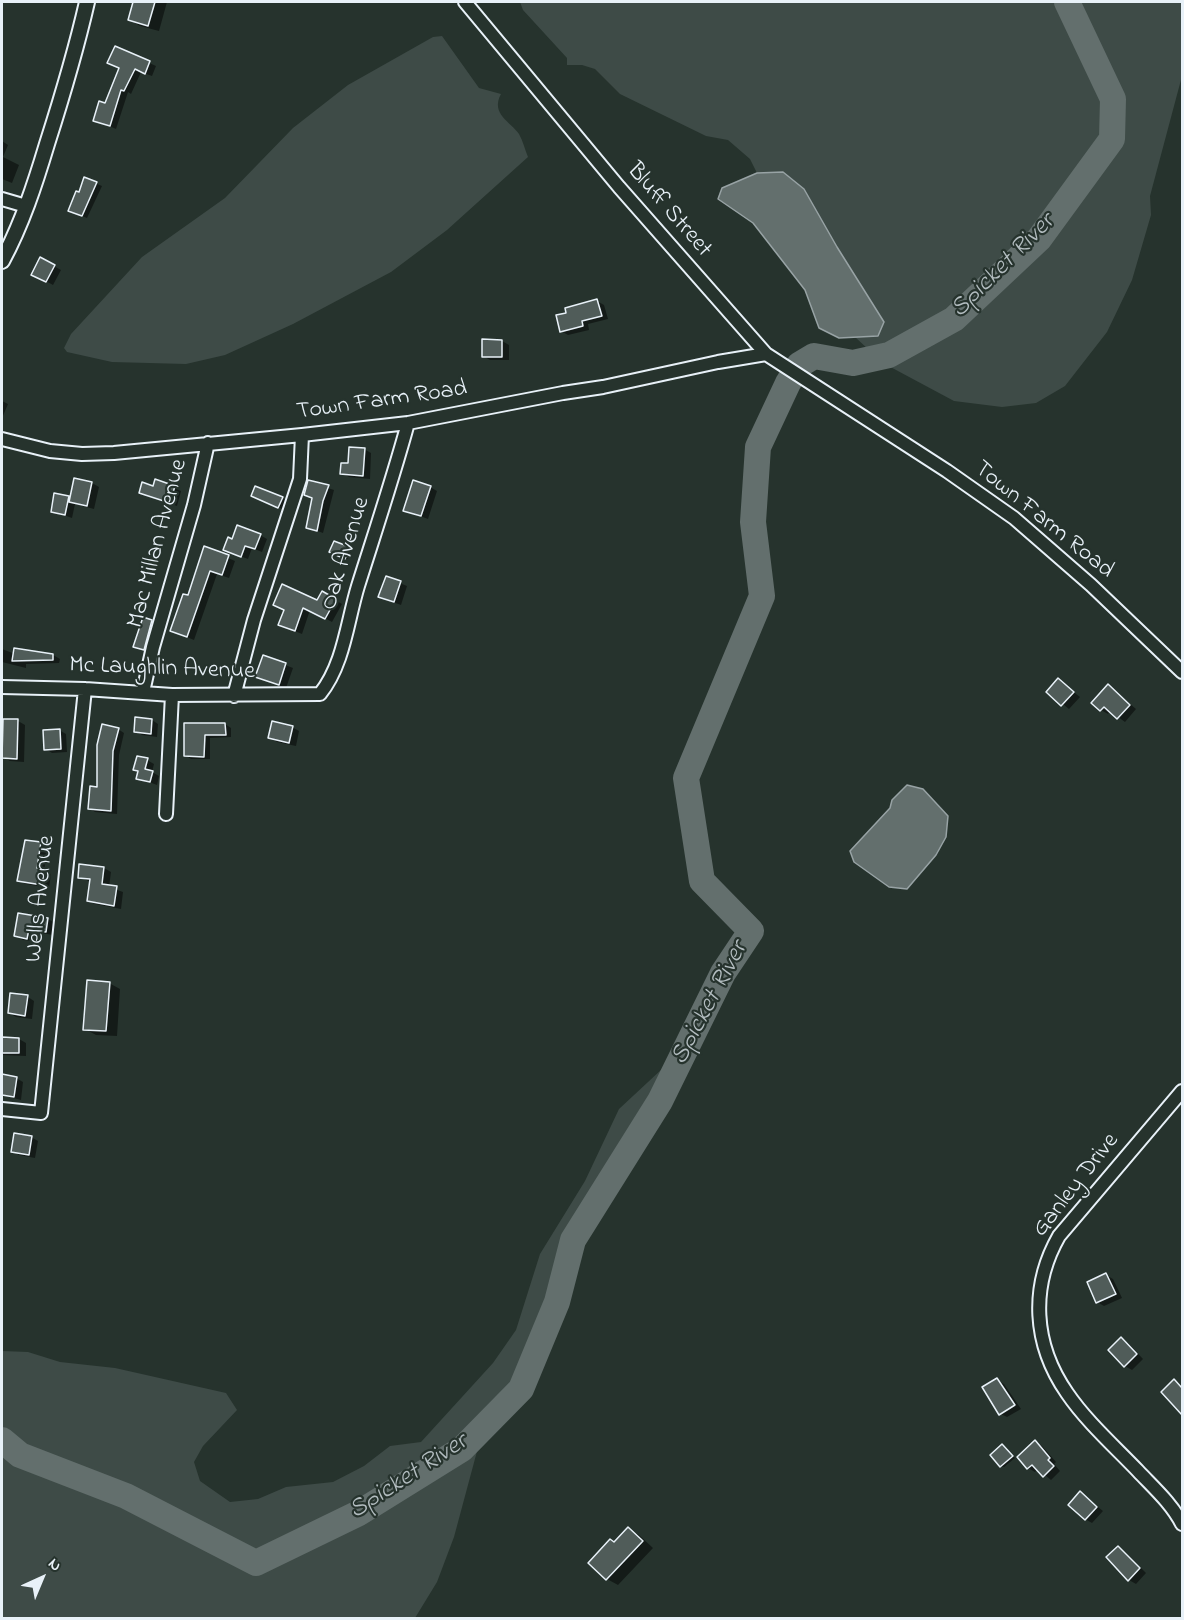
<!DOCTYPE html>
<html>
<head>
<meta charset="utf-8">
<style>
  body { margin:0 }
  #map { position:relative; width:1184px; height:1620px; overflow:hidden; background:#26332d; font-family:"Indie Flower",sans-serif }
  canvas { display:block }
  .frame { position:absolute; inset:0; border:3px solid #e8f1f8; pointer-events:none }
  .north { position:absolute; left:12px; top:1548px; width:60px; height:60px; -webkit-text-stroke:4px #26332d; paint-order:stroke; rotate:44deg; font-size:16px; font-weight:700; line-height:24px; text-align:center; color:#e8f1f8 }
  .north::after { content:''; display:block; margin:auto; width:21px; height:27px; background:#e8f1f8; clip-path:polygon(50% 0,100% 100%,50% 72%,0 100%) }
</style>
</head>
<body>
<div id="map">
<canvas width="1184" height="1620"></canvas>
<div class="frame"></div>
<div class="north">N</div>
</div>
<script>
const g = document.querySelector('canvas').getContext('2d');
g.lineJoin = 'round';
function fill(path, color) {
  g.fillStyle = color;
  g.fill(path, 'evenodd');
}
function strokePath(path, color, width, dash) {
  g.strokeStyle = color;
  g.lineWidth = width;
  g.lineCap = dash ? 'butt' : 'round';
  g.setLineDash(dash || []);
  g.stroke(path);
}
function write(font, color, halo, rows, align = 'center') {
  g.font = font + ' "Indie Flower",sans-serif';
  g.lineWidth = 4.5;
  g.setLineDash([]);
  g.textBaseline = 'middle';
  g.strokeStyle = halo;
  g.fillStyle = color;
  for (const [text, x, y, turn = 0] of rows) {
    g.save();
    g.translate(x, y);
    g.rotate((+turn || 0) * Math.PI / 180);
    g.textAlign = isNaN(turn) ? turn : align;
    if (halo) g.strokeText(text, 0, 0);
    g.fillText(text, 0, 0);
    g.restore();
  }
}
fill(new Path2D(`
  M520,2H1182V76L1150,196L1151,215L1132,280L1107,332L1065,386L1036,403L1002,407L954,401L883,363L855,337L878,336L837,247L804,189L783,172L757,173L750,159L728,140L706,136L620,94L595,69L582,65H567V58L523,10Z
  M442,36L479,88L501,94C490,114 511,122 519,134C523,141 525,150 528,157L447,230L391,272L293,324L225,355L186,364L112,362L67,352L64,348L71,334L142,257L225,198L293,128L348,85L433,37Z
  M662,1069L664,1082L623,1142L596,1200L554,1340L544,1359L496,1406L483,1429L454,1537L437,1582L415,1618H2V1351L28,1352L60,1362L115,1368L226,1393L237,1410L203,1446L194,1462L200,1481L230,1502L258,1499L286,1487L333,1482L364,1466L390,1446L421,1442L493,1363L516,1330L540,1254L585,1181L619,1109Z`), '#3e4b47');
const water = new Path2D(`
  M783,172L804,189L837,247L884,322L878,336L839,338L819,328L805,290L753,223L718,199L722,188L757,173Z
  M907,785L923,789L948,816L946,837L936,855L907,889L889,887L854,862L850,851L890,808L892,800Z`);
fill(water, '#636f6d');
strokePath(water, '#98a3a5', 1.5);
fill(new Path2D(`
  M135,2H167L159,31L140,26L130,20Z
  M116,48L156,66L152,76L141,72L131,94L128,92L116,129L95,120L106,105L120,68Z
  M2,141L8,145L3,157L19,165L12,183L2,179Z
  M85,179L102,186L87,218L75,213Z
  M41,259L61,270L53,285L33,274Z
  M597,301L604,305L608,319L588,324L589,330L568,335L561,331Z
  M502,341L509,345V360H490L483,356Z
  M2,401L8,404L2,418Z
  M364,449L371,453L370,479L349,477L342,473Z
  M75,480L92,483L99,487L94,509L75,504L72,518L52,511L68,498L71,499Z
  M156,481L181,491L177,506L140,493L154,488Z
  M309,482L334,490L323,533L307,527L313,499L306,495Z
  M430,487L437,491L428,519L404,510Z
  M282,498L289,502L285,510L259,499Z
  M260,535L267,539L262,552L252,548L248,559L232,553L233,541Z
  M205,548L235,561L229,578L217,574L194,640L172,631L189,597Z
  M349,549L352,550L348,559L333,553Z
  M387,578L407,586L401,605L387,600Z
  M323,593L342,604L332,622L310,610L302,634L280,625L285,610L318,602Z
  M152,621L158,625L151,653L135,646Z
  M2,649L15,654L53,655L60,659L59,663L26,664V668L2,662Z
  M264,657L293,668L286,688L257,677Z
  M1058,680L1080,697L1069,709L1048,692Z
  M1109,686L1136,709L1125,722L1110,711L1108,714L1101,710L1093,703Z
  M152,720L158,724L157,737L142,735L136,731Z
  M18,721L25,725L24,762L10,761L3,757Z
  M186,724H225L231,728V737L210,738V759H191L185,755Z
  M292,727L299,731L296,746L277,742L270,738Z
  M118,729L124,733L119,755L117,814L95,812L89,808L98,788Z
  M59,730L66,734L67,752L52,753L46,749Z
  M147,760L154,764L152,772L159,776L157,785L138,778Z
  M41,844L48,848L44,871L51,874L49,888L26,884L19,880Z
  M104,868L111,872L109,887L123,892L121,909L95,904L88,901L91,882L79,877Z
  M48,919L55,923L53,935L35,932L34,941L23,940L16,936Z
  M109,983L120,989L117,1036L96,1035L85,1029Z
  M28,997L34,1001L32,1019L16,1017L9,1013Z
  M2,1039H19L26,1043V1056L2,1055Z
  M2,1076L16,1078L23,1082L21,1100L2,1095Z
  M31,1137L38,1141L35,1158L19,1155L13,1151Z
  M1106,1275L1113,1279L1122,1298L1104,1306L1097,1302Z
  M1121,1339L1128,1343L1143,1359L1132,1370L1125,1366Z
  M997,1380L1004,1384L1021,1409L1007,1417L1001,1414Z
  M1035,1442L1042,1446L1056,1462L1054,1464L1060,1471L1051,1480L1038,1469L1035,1472L1028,1468L1019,1457Z
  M1005,1448L1015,1458L1004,1467L1001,1466Z
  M1080,1493L1103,1511L1092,1523L1085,1519Z
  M628,1529L639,1535L653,1548L618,1585L607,1579L590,1563L615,1543Z
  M1118,1548L1125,1552L1146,1573L1136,1584L1129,1580Z`), '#0007');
strokePath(new Path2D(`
  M2,1440L20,1455L126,1496L256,1563L359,1513L462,1449L521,1389L557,1302L573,1240L660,1101L723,973L751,931L702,881L686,778L762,596L753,522L758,447L788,383L799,365L814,356L853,363L889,355L954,319L1039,239L1112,139L1113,99L1067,2`), '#636f6d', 26);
const building = new Path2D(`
  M133,2H155L148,26L128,20Z
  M115,46L150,61L145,74L135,69L124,91L121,90L110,126L93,121L99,101L105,103L119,68L107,63Z
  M84,177L97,182L82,216L68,211L76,191L79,192Z
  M40,257L55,265L46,282L31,275Z
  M597,299L602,316L582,321L583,326L560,332L556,315L566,313L565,308Z
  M482,339L502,340V357H482Z
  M349,447L365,448L363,476L340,474L341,463H348Z
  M74,478L92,482L87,506L69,502Z
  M155,479L175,486L170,503L139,493L142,482L153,486Z
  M308,480L329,485L323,501L317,531L306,528L312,498L304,495Z
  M413,480L431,486L421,516L403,511Z
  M255,486L283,497L278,508L251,496Z
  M54,493L69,496L65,515L51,512Z
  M237,525L261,534L255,549L245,546L241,557L223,550L228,537L232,539Z
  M334,541L350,547L345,559L329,552Z
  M204,546L229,555L222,575L210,571L187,637L170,631L183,594L188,595Z
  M386,576L401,581L394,602L378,597Z
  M282,584L317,600L322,591L336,599L325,619L303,608L295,631L278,625L284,610L273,605Z
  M143,617L152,620L144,650L133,647Z
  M14,648L53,654V660L12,661Z
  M263,655L286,663L279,685L255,677Z
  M1058,678L1074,692L1061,706L1046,692Z
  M1108,684L1130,705L1117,719L1104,707L1100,711L1091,703Z
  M135,717L152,719L151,734L134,732Z
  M3,719H18L17,759L2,758Z
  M272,721L293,726L289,743L268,738Z
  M184,723H225L226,735H205L204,757L184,756Z
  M102,724L119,728L113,751L111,811L88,809L90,786L97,787V745Z
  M60,729L61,749L44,750L43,730Z
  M137,756L148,758L145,769L153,771L150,782L136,779L138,771L133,770Z
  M25,840L41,842L37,868L44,869L42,885L17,881Z
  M79,864L104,867L102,884L117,886L114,906L87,901L90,879L78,878Z
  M18,913L48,918L46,932L29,929L27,939L14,936Z
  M87,980L110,982L106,1031L83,1030Z
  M10,993L28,995L25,1016L8,1013Z
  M2,1037L19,1038V1053H2Z
  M2,1074L17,1077L14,1097L2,1095Z
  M14,1133L32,1136L29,1155L11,1152Z
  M1106,1273L1116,1294L1096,1303L1087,1282Z
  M1121,1337L1137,1354L1124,1367L1108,1350Z
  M997,1378L1015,1405L999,1415L982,1387Z
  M1174,1379L1182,1388V1415L1161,1392Z
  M1035,1440L1050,1458L1048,1460L1054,1466L1043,1477L1032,1465L1027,1469L1017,1457Z
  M1002,1444L1013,1456L1000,1467L990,1455Z
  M1080,1491L1097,1507L1085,1520L1068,1505Z
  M628,1527L643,1541L606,1580L588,1563L610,1539L614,1542Z
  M1118,1546L1140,1568L1128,1581L1106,1557Z`);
fill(building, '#505c59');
strokePath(building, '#e8f1f8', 1.5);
const minor = new Path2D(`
  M465,2L619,187L766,354L947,471L1014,518L1091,585L1182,672
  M2,199L26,206
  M2,439L50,451L82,454L114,453L302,435L408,423L563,393L603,387L718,362L766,354
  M2,687L85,689L172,695L320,694C344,664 347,622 358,586C375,532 393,478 408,423
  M143,692L153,647L194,505L208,443
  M234,696L254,620L300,479L302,435
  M166,814L172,695
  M1182,1091L1059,1236C1030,1287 1033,1344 1067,1393C1086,1421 1114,1446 1138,1471C1154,1488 1172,1504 1182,1524
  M2,1109L41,1113L85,689`);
const tertiary = new Path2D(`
  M2,261C22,224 35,184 47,144C62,97 76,50 87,2`);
strokePath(minor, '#e8f1f8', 16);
strokePath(tertiary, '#e8f1f8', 18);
strokePath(minor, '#26332d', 12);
strokePath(tertiary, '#26332d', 14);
write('24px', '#e8f1f8', '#26332d', [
  ["Bluff Street",668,211,49],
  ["Town Farm Road",382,402,-8],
  ["Town Farm Road",1043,521,39],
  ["Mac Millan Avenue",159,544,-75],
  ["Oak Avenue",347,554,-73],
  ["Mc Laughlin Avenue",162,670,2],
  ["Wells Avenue",42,899,-84],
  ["Ganley Drive",1077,1186,-52]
]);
write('italic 26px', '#b3bdc0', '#26332d', [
  ["Spicket River",1004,267,-45],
  ["Spicket River",711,1004,-62],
  ["Spicket River",409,1478,-33]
]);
</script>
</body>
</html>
